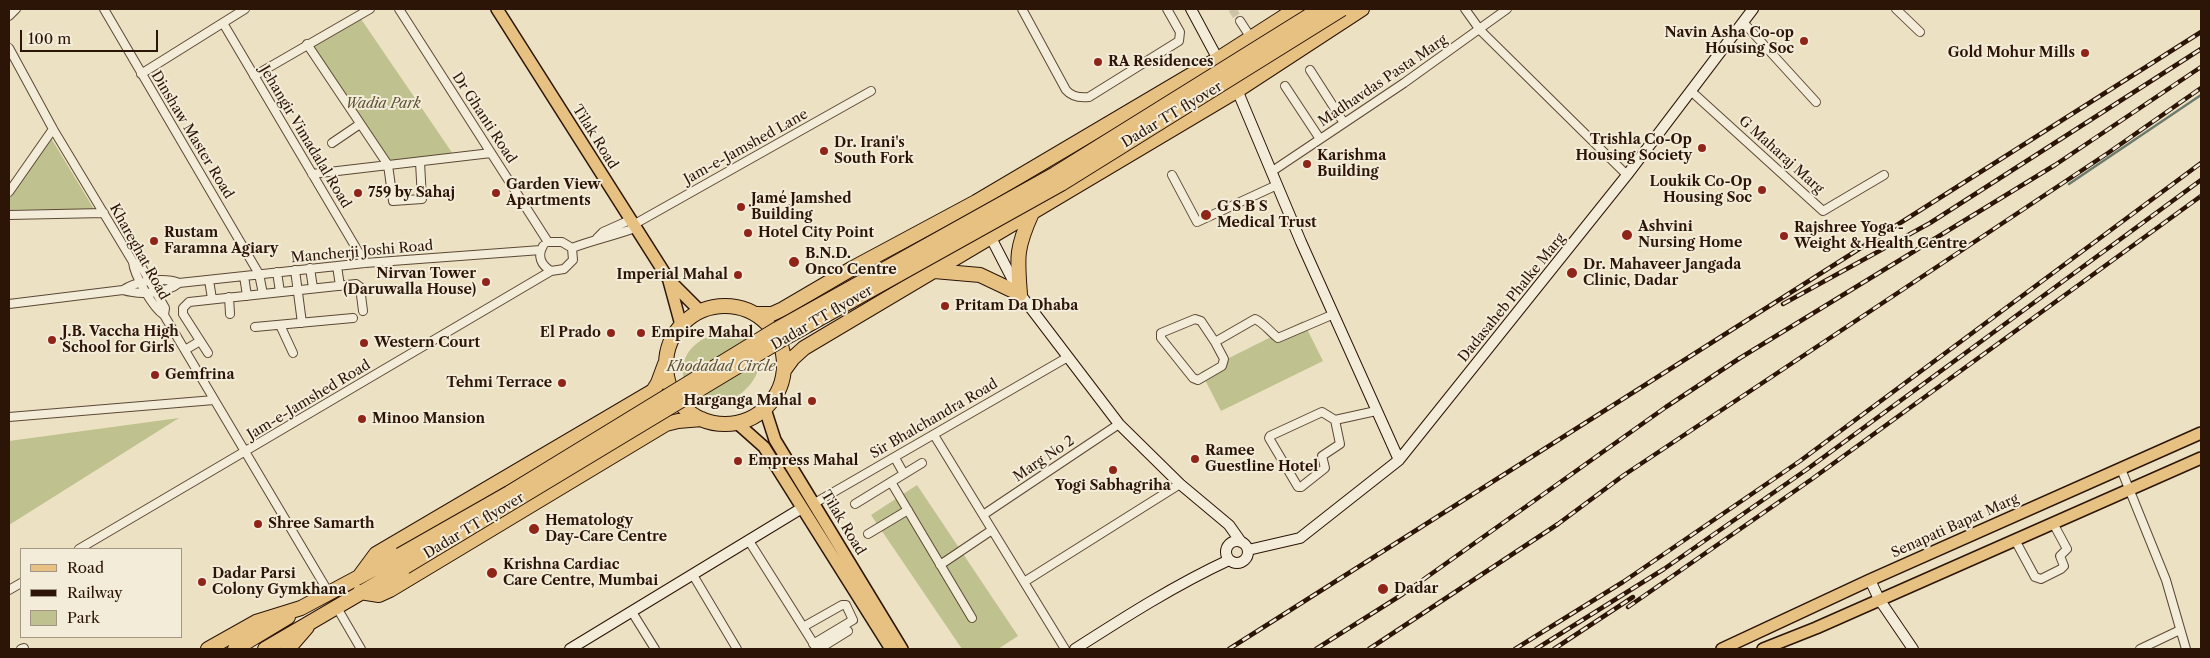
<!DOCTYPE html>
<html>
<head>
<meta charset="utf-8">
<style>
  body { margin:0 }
  #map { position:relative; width:2210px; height:658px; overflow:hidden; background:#ece2c3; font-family:"Libre Caslon Text",serif }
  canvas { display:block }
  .frame { position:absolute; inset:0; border:10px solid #2c1406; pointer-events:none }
  .legend { position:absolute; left:20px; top:548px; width:162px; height:90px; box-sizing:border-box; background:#f3ecd8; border:1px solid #a39684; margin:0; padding:6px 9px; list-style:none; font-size:15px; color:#2c1406 }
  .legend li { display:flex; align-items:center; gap:10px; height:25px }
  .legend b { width:25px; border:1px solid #a39684 }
  .scale { position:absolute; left:20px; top:30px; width:138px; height:22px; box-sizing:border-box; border:2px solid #2c1406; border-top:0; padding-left:6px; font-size:15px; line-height:18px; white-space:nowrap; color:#2c1406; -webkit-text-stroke:4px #f3ecd8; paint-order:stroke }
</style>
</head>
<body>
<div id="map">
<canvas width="2210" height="658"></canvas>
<div class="frame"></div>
<ul class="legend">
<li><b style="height:6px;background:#e6c182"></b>Road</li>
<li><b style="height:6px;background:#2c1406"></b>Railway</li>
<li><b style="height:14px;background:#bfc18f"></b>Park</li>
</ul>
<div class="scale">100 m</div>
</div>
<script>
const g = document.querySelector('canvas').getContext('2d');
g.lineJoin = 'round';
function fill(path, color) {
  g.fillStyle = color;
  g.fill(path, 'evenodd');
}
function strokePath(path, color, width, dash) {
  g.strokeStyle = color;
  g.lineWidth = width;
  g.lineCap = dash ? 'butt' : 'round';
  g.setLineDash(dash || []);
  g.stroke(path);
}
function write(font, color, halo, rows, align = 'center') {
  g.font = font + ' "Libre Caslon Text",serif';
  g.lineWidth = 4;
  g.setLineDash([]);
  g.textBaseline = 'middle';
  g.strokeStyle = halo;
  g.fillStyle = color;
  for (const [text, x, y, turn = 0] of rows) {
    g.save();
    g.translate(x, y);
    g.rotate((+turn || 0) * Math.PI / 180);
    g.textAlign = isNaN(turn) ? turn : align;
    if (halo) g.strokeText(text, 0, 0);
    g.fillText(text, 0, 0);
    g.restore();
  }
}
fill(new Path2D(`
  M359,16L455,157L389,165L309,45Z
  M51,138L94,209L9,210V197Z
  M1303,321L1323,361L1221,411L1201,372Z
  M729,332C798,352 732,426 694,396C687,390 683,381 683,372C682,347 707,333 729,332Z
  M179,418L9,525V441Z
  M917,485L1018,636L998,649H962L871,515Z`), '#bfc18f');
strokePath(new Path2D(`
  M2069,184L2201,95`), '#6d7a6e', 2.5);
strokePath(new Path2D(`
  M1232,9L1240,21`), '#cfc3a7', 8, [8, 4]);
const street = new Path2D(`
  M104,9L259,274L263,294
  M399,9L548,242
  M1022,9L1066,90C1072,97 1080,98 1089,97L1179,41L1180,32L1167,9
  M1465,9L1480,30L1627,175
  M1896,9L1920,32
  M9,16L16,9
  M1240,21L1251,38
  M1743,22L1816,102
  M223,23L365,263
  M307,44L388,165L393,201L422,199L420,162
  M9,48L53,129L133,262C134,275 153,308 164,315L329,593
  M1310,70L1344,123
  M141,74L245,9
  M254,76L370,9
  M1285,86L1320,139
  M1692,92L1823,211L1884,175
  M332,143L360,124
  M1271,172L1404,83L1507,9
  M312,174L491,153
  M1172,175L1197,222L1277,185
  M9,192L53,129
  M9,215L104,213
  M633,225L871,91
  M597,238L603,232L630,220
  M548,242H562L572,248
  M543,246C537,256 541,265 551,271
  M572,248C593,240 613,236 635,228
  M133,262L141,266L165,308L164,315
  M337,266L340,286
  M310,268L313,288
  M295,270L302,323
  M277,272L280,292
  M244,276L247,296
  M209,280L212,299
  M123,290C136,281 164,277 179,283
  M229,297L230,314
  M9,304L123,290C139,295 165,294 179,283L365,263L541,250
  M280,325L293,353
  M255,327L353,318
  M1215,342L1224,359L1222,366L1198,380L1193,378L1161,338V333L1195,319L1201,321L1215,342L1255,319C1264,323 1270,332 1278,338L1334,314
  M185,350L200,341
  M208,353L183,314V308L189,302L356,284L360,287L363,311
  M9,417L214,400
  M1335,420L1340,444L1322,456L1325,468L1301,487H1298L1269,438L1270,436L1322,412L1335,420L1376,411
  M934,435L1065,649
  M895,458L904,474
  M2121,469L2166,580L2186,649
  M891,482L972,618
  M813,504L1068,357
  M855,504L922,463
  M983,515L1119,424
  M868,534L908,510
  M2015,540L2035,577L2041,579L2061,569L2064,566L2060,556L2067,549L2053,523
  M749,541L817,649
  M79,549L551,271L564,269L573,260L572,248
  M940,565L992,530
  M693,575L737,649
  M1024,582L1180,484
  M9,590L21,583
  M336,606L361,649
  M632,612L655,649
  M803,627L842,605H846L853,620L813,644
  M21,649L24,648
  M819,649L848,631
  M2140,649L2180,630`);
const secondary = new Path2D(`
  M1191,9L1221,65
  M1235,85L1301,242L1399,460
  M988,232L1020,294L1119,424L1180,484L1229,525L1241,542
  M1226 552a11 11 0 1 1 22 0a11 11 0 1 1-22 0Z
  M1248,550L1300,538L1399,460L1627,175L1753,9
  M1870,580L1879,599L1913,649
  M570,649L802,508
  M1075,649C1125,617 1175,585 1229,560`);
const primary = new Path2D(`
  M497,9L669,280L700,311
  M669,281L681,325
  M765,409L775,440L902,649
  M737,423L764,447L891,649
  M1722,649L1870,580L2201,433
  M1763,649L1816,628L2201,458`);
const highway = new Path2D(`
  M934,271L980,275L1020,294
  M1020,294C1017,257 1016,248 1032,213
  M666 365a59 59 0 1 1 118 0a59 59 0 1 1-118 0Z
  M757,314H772L783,309L853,268L976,202L1218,59L1296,9
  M785,369L793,358L804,348L1238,90L1362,9
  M359,577L376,554L653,391L658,383L665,364
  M360,592L379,595L390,590L666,424L678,421L702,419
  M208,649L256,622L301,608L400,555
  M235,649L288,617
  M265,649L405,567
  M288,649L307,627`);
strokePath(street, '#5c4835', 10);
strokePath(secondary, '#2c1406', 12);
strokePath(primary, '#2c1406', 14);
strokePath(highway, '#2c1406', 16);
strokePath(street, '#f3ecd8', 8);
strokePath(secondary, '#f3ecd8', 10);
strokePath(primary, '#e6c182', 11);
strokePath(highway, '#e6c182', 14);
const rail = new Path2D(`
  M1783,304L1930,223L2201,49
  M1628,607L1812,479L2201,196
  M1229,649L2201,32
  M1316,649L1403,594L1666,407L1740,358L2055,165L2201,67
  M1369,649L1558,524L1624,475L2108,153L2201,88
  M1515,649L1623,582L1800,461L2201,163
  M1536,649L1664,569L1806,470L2201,180
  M1554,649L1633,597`);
strokePath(rail, '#2c1406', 4.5);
strokePath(rail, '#f3ecd8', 2.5, [8]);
const highwayBridge = new Path2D(`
  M400,555L509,493L777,329L1055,174L1320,9
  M405,567L783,339L1061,184L1342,9`);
strokePath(highwayBridge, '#2c1406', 16, []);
strokePath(highwayBridge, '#e6c182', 14);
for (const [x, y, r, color] of [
  [1804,41,5,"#8f2418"],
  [2085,53,5,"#8f2418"],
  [1098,62,5,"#8f2418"],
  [1702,148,5,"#8f2418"],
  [824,151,5,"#8f2418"],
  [1307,164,5,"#8f2418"],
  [1762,190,5,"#8f2418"],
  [358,193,5,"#8f2418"],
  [496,193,5,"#8f2418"],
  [741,207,5,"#8f2418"],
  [1206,215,6,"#8f2418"],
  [748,233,5,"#8f2418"],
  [1627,235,6,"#8f2418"],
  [1784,236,5,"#8f2418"],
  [154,241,5,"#8f2418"],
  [794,262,6,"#8f2418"],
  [1572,273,6,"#8f2418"],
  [738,275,5,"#8f2418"],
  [486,282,5,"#8f2418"],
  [945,306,5,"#8f2418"],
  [611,333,5,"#8f2418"],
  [641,333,5,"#8f2418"],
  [52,340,5,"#8f2418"],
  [364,343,5,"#8f2418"],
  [155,375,5,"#8f2418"],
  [562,383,5,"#8f2418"],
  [812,401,5,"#8f2418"],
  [362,419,5,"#8f2418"],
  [1195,459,5,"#8f2418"],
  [738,461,5,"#8f2418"],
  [1113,470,5,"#8f2418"],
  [258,524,5,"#8f2418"],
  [534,529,6,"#8f2418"],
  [492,573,6,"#8f2418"],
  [202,582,5,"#8f2418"],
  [1383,589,6,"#8f2418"]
]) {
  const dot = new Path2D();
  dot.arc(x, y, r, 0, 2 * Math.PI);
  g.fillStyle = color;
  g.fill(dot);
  strokePath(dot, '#f3ecd8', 2);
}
write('bold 14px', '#2c1406', '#f3ecd8', [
  ["Navin Asha Co-op",1794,33,"right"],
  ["Housing Soc",1794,49,"right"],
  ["Gold Mohur Mills",2075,53,"right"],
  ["RA Residences",1108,62],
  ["Trishla Co-Op",1692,140,"right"],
  ["Housing Society",1692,156,"right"],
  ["Dr. Irani's",834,143],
  ["South Fork",834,159],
  ["Karishma",1317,156],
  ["Building",1317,172],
  ["Loukik Co-Op",1752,182,"right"],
  ["Housing Soc",1752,198,"right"],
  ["Garden View",506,185],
  ["Apartments",506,201],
  ["759 by Sahaj",368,193],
  ["Jamé Jamshed",751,199],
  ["Building",751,215],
  ["G S B S",1217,207],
  ["Medical Trust",1217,223],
  ["Ashvini",1638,227],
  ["Nursing Home",1638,243],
  ["Rajshree Yoga -",1794,228],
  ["Weight & Health Centre",1794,244],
  ["Rustam",164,233],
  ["Faramna Agiary",164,249],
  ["Hotel City Point",758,233],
  ["B.N.D.",805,254],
  ["Onco Centre",805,270],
  ["Dr. Mahaveer Jangada",1583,265],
  ["Clinic, Dadar",1583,281],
  ["Nirvan Tower",476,274,"right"],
  ["(Daruwalla House)",476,290,"right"],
  ["Imperial Mahal",728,275,"right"],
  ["Pritam Da Dhaba",955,306],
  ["J.B. Vaccha High",62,332],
  ["School for Girls",62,348],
  ["El Prado",601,333,"right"],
  ["Empire Mahal",651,333],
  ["Western Court",374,343],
  ["Gemfrina",165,375],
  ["Tehmi Terrace",552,383,"right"],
  ["Harganga Mahal",802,401,"right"],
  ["Minoo Mansion",372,419],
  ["Ramee",1205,451],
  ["Guestline Hotel",1205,467],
  ["Empress Mahal",748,461],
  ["Yogi Sabhagriha",1113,486,"center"],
  ["Hematology",545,521],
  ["Day-Care Centre",545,537],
  ["Shree Samarth",268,524],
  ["Krishna Cardiac",503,565],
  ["Care Centre, Mumbai",503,581],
  ["Dadar Parsi",212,574],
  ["Colony Gymkhana",212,590],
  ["Dadar",1394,589]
], 'left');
write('14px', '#2c1406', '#f3ecd8', [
  ["Madhavdas Pasta Marg",1383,81,-34],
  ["Dadar TT flyover",1172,115,-31],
  ["Dr Ghanti Road",484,118,57],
  ["Dinshaw Master Road",192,135,59],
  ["Jehangir Vimadalal Road",305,137,59],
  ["Tilak Road",595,137,58],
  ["Jam-e-Jamshed Lane",746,147,-29],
  ["G Maharaj Marg",1781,155,42],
  ["Khareghat Road",139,252,61],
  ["Mancherji Joshi Road",362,252,-5],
  ["Dadasaheb Phalke Marg",1512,298,-51],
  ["Dadar TT flyover",822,318,-30],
  ["Jam-e-Jamshed Road",309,400,-31],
  ["Sir Bhalchandra Road",934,419,-30],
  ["Marg No 2",1044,459,-34],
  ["Tilak Road",843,523,59],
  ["Dadar TT flyover",474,526,-31],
  ["Senapati Bapat Marg",1955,526,-24]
]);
write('italic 14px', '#5f5136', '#f3ecd8', [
  ["Wadia Park",383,104],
  ["Khodadad Circle",721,367]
]);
</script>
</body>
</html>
